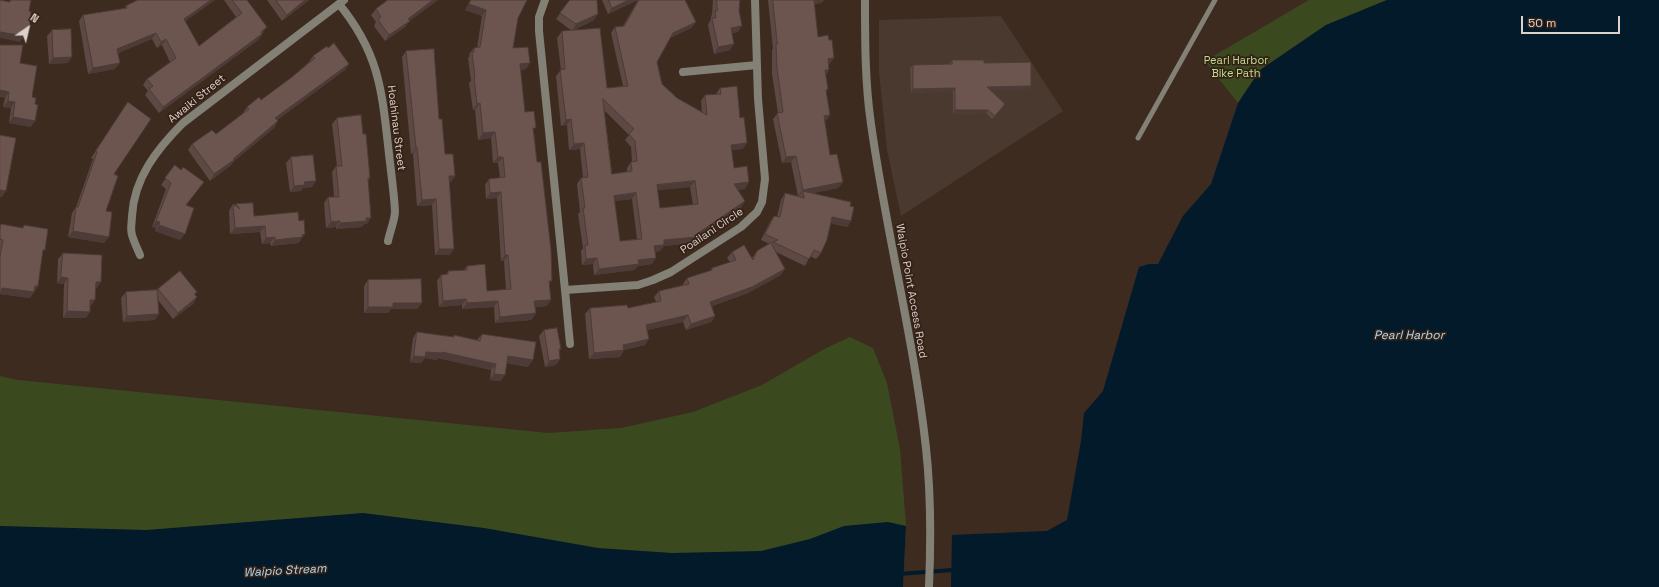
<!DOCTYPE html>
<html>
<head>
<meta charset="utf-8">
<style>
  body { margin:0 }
  #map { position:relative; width:1659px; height:587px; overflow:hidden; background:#3d2b20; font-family:"Space Grotesk",sans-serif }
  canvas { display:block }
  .north { position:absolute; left:8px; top:8px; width:40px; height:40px; -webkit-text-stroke:3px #332116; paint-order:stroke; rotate:34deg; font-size:11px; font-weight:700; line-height:16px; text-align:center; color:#ddd1ca }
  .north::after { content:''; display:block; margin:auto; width:14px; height:18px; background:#ddd1ca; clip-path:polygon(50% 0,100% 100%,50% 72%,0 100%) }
  .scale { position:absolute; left:1521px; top:16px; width:99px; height:18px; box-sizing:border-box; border:2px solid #ddd1ca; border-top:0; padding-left:5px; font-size:12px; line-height:14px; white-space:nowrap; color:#ddd1ca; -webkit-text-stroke:3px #332116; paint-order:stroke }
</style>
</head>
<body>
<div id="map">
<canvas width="1659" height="587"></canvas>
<div class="north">N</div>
<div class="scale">50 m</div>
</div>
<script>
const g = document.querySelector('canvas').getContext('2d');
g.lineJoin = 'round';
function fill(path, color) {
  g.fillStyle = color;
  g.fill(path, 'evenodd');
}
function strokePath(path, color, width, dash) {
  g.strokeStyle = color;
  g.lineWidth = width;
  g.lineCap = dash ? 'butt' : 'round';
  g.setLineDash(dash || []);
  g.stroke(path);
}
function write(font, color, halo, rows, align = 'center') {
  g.font = font + ' "Space Grotesk",sans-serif';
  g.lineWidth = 3.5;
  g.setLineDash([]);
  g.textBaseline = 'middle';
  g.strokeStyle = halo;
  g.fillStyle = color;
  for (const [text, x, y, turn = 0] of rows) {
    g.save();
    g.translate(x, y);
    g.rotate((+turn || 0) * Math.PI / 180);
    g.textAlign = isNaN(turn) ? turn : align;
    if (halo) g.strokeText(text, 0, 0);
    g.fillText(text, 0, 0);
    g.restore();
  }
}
fill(new Path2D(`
  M1001,16L1063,111L901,216L887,150L879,71V20Z`), '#4a392e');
fill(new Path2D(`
  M1309,0H1387L1326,25L1260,70L1238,103L1205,61Z
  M850,337L873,348L887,383L900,449L906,526L903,587H0V376L18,380L548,433L621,428L693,412L762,385L826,348Z`), '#3b4a1e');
fill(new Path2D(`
  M1387,0H1659V587H951L952,535L1047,531L1067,520L1081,441L1084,413L1103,391L1139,267L1149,264H1158L1183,216L1211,184L1238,103L1260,70L1326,25Z
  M363,513L484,528L598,548L672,553L761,551L810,539L844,526L888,522L906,526L903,587H0V526L146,530Z`), '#021a29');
strokePath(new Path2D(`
  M899,574L952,570`), '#021a29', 4);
strokePath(new Path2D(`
  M1138,138L1215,0`), '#838076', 5);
strokePath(new Path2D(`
  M545,0L539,17V31L565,290L638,285L653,280L671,272L741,227L757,212L762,202L765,179L758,99L755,0
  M865,0C865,41 865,83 871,124C886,232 914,339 926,448C931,494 931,541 929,587
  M339,4C380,54 382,92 389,154C391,172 394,192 395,211C395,220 390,231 388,241
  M683,72L757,65
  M140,255C137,248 134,242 132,235C130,229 132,222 132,216C134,178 157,149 183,123L344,0
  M565,290L570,344`), '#838076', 8);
fill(new Path2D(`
  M138,0H215L185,21L199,46L236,17L224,0H247L263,33L258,40L159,113L145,95L148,91L143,85L147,79L170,62L162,45L157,48L152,39L118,53L115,69L88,74L79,21L83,15L125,8L126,6Z
  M267,0H309L282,21Z
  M438,0L409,21L405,27L385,41L374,26L376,22L371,15L376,9Z
  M471,0H527L518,18L513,48L526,69L520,70L525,112L534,132L550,284L547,306L535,307L536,313L531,320L495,323L494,307L462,309V305L439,307L437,281L441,275H446L448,271L464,270L467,266L487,291L506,290L504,261H501L497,198L486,199L485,185L489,179L500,178L498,163H493L491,138L478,140L475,110H473L469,83L471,81L468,58L470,56L469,54L474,48H477L482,16L465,10Z
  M570,0L594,20L572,31L556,19Z
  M602,0H638L608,14Z
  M638,0H685L696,22L691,28L670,38L657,62L662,84L677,98L702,112L701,101L705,95L716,94L720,88L740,118L743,149L731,150L734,168L745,189L737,190L741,208L697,238L693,243L664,246L660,251L655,252L652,264L638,266L634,270L594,275L593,264L582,265L581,251L583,248L578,214L580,212L577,184L581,178H583L580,149L569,150L567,125L561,126L556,76L561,70L557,38L562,31L607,88L623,86L611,33L615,27L623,26ZM604,110L629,135L625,140L631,147L632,162H631L627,168V172L612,174ZM690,187L693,205L660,208L657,190ZM632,199L637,239L620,241L614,201Z
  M713,0H740L738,32L732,33L730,50L714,54L708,25L711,19V17L712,14Z
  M768,0H824L821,3L814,4L818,37L829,65V70L826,75L828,89L826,92L830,115L826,121H824L830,155L843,182L838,188L813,193L850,206L851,221L847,227L831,223L821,253L816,259L810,256L805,266L776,252L781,275L748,293L712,306L715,316L711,322L686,330L683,322L647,330L645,345L624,350L620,357L589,359L585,314L590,308H628L656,302L654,297L659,291L683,285V284L687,278L710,271L712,268L730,262L727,258L732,252L752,258L757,251L770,244L761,240L770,222L774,216L777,217L781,200L785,193L799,196H798L791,162L782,163L773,119L778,113L772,74V50L773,49Z
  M52,30L68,63L49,64L47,36Z
  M328,48L349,64L345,70L277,120L274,128L234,161L230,166L210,181L188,150L192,144L216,134L243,113L247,107L261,100L292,77L309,62L313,56Z
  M406,51L439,119L445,154L455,176L451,182H449L450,255H435L432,205L417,206L413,154H411L402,57Z
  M952,60L984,63L1031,86L1029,89L991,90L1005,104L992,119L986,113L953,114V91L911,93L910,68L913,65L949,64Z
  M20,63L32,97L31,127L9,123L11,108L3,107L5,98Z
  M128,102L106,211L104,243L68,237L72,213L76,207L93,159L91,158Z
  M337,118L363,134L370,178L368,181L367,224H364L362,227L336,229V227L326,228L324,203L328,197H334L332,172L336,166H337L332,124Z
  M291,157L312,187L303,188L301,191L290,192L286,163Z
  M175,165L181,170L204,182L186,205L180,240L155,231L156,228L152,227L166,189L161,185Z
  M233,204L235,206L236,204L254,216L301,241H300L298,243L271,246L270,243L262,244L260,232L230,234L229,211Z
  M1,224L22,228L24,225L42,254L38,286L30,298L0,294V226Z
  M63,253L97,288H95L91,306H90L86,318H63L64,284L57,283L58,259Z
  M368,280L422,303L417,309H391L388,313H364V286Z
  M158,289L197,292L195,295L197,297L193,304L173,319L158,300L155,320L123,322L121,298L126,292L157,290Z
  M544,330L561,349L559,351L560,359L556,365L545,367L539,336Z
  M417,332L453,337L454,335L477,340L482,334L528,367L507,363L501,381L490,380L491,370L438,358L437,360L425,358L421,363L410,362L413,338Z`), '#5d4844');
fill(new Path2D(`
  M211,0H215L180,25L184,19Z
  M305,0H309L282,21L287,15Z
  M433,0H438L404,25L408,19Z
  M629,0H638L608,14L612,8Z
  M812,0H824L821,3L809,4Z
  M469,4L486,10L482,16L465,10Z
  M598,14L594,20L572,31L576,24Z
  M410,21L405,27L385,41L389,35Z
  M696,22L691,28L668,39L673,33Z
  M742,26L738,32L727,34L731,28Z
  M267,27L263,33L257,38L261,32Z
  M26,28L29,29L25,35Z
  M0,32L24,36L20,42L0,38Z
  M156,33L152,39L113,55L117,49Z
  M262,34L258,40L159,113L163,107Z
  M166,39L162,45L157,48L161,42Z
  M734,44L730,50L714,54L718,47Z
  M72,57L68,63L49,64L53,58Z
  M834,58L829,65H824L828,59Z
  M120,63L115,69L88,74L93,68Z
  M530,63L526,69L515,70L520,64Z
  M349,64L345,70L271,124L275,118Z
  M825,70H829L825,76Z
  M1031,86L1029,89L985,91L987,87Z
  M955,88L953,91L911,93L913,89Z
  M0,90L9,92L5,98L0,97Z
  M8,101L15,102L11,108L3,107Z
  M480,103L475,110H473L477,104Z
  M955,110H988L986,113L953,114Z
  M830,115L826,121L819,122L824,116Z
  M13,117L35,121L31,127L9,123Z
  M571,119L567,125L561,126L566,120Z
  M278,121L274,128L234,161L230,166L210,181L214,174Z
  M495,132L491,138L478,140L483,133Z
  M584,143L580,149L569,150L574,144Z
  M747,143L743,149L726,151L731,145Z
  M417,147L413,154H411L416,148Z
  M796,156L791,162L782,163L786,157Z
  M498,157H503L498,163H493Z
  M449,176H455L451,182H445Z
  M316,181L312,187L303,188L301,191L290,192L294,186L304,182Z
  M695,181L690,187L652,191L657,185Z
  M749,182L745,189L729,190L734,184Z
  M843,182L838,188L804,195L803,191L799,196H798L803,190Z
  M0,190L6,191L2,197H0Z
  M501,192L497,198L486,199L490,193Z
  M636,193L632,199L609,202L614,196Z
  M436,199L432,205L417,206L422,200Z
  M745,201L741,208L697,238L693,243L664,246L660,251L650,252L654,246L664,240L697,234Z
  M832,217L851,221L847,227L828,223Z
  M366,218H371L367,224H364L362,227L336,229L340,223Z
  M156,221L160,222L156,228L152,227Z
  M340,221L336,227L326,228L331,222Z
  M159,225L185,234L180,240L155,231Z
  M265,226L260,232L230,234L235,228Z
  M73,231L109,237L104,243L68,237Z
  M305,234L298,243L271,246L275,240Z
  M275,237L270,243L262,244L266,238Z
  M439,249H454L450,255H435Z
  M505,255H508L504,261H501Z
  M597,258L593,264L582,265L586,259Z
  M656,258L652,264L638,266L634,270L594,275L599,269L638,260Z
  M785,269L781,275L748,293L706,308L710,302Z
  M61,277L68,278L64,284L57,283Z
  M96,282H101L97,288H91Z
  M35,286H38L30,298L0,294V290L2,288Z
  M197,297L193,304L173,319L178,313Z
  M466,299L462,305L439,307L443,301Z
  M90,300H95L91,306H86Z
  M551,300L547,306L530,308L534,301Z
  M498,301L494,307L462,309L467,303Z
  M393,303H422L417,309H391L388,313H364L368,307Z
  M67,311L90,312L86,318H63Z
  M536,313L531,320L495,323L500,317Z
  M159,314L155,320L123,322L127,316Z
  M688,315L683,322L642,331L646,325Z
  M715,316L711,322L686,330L691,324Z
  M649,339L645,345L619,351L623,345Z
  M624,350L620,357L589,359L594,353Z
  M426,352H442L496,364L491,370L438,358L437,360L425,358L421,363L410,362L414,356Z
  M508,356L533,360L528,367L504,362Z
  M560,359L556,365L545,367L549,361Z
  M494,374L505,375L501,381L490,380Z`), '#4c3b37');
const building = new Path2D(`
  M0,0L10,2V0H31L29,11L31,12L29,29L26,28L24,36L0,32Z
  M138,0H211L184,19L199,46L242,13L232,0H247L267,27L261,32L262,34L163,107L149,89L153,86L147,79L176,58L166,39L161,42L156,33L117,49L120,63L93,68L83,15L127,8L126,6Z
  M276,0H305L287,15Z
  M388,0H433L408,19L410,21L389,35L378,20L381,17L376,9Z
  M471,0H527L518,18L513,48L528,47L530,63L520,64L525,112L534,111L536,128H533L537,162H541L551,250L552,281H549L551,300L534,301L536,313L500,317L498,301L467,303L466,299L443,301L441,275L448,274V271L467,270V266L485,264L487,291L511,289L508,255H505L501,192L490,193L489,179L505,177L503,157H498L495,132L483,133L480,103L477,104L474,77H475L472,52H474V48L480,47L486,10L469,4Z
  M570,0H597L598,14L576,24L560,13Z
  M609,0H629L612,8Z
  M639,0H685L696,22L673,33L657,62L662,84L677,98L707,115L705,95L721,94L720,88L737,86L740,118L744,117L747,143L731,145L734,168L747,166L749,182L734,184L745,201L697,234V237L664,240V245L654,246L656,258L638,260L639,264L599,269L597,258L586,259L585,245H588L583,208H585L581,178L588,177L584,143L574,144L571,119L566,120L560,70L565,69L562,31L600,28L607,88L628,86L615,27L624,26ZM603,99L634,129L629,134L635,141L637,161L631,162L632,171L612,174ZM695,181L698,204L660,208L657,185ZM636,193L642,239L620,241L614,196Z
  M717,0H740L739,10L742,26L731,28L734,44L718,47L712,18H716L715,11H717Z
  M773,0H814L818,37L828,35L829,40H832L834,58L828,59L829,70H825L828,89L826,90L830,115L824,116L830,155L837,154L843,182L803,190L796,156L786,157L777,113L783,112L777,68L776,44H777Z
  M71,29L72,57L53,58L52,30Z
  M334,43L349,64L275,118L278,121L233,159L234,160L214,174L192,144L212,130L216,134L249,109L247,107L259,97L261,100L292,77L315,58L313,56L327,46L328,48Z
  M0,45H23L20,63L37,66L32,97L36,98L35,104L38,105L35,121L13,117L15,102L8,101L9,92L0,90Z
  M434,49L439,119H442L445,154H453L455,176H449L454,249H439L436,199L422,200L417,147L416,148L406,51Z
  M952,60H984V63L1031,62V86L987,87L1005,104L995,116L988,110H955V88L913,89V65L952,64Z
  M128,102L151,119L114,174L118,176L106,211L112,212L109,237L73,231L76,207H78L97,152L96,151Z
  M361,115L363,134H366L370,178H368L371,218H366L367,221L340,223V221L331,222L328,197H339L336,166H342L337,118Z
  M0,135L16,138L6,191L0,190Z
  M313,155L316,181L304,182L305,185L294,186L291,157Z
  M175,165L181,170L183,167L204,182L186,205L194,208L185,234L159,225L160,222L156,221L171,183L165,178Z
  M803,191L851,202L850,206L854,207L851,221L832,217L827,240L821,253L814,250L809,259L773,242L778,240L765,234L774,216L780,217L785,193L804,198Z
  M253,203L254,216L298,212L299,221L304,220L305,234L302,235L303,237L275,240V237L266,238L265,226L235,228L233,204L240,209L236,204Z
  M1,224L23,228L24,225L48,229L45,250H43L38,286H35L34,292L2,288L1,292H0V256L3,240L0,239V230Z
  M771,243L785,269L752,287L710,302L715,316L691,324L688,315L646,325L649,339L623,345L624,350L594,353L590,308L627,305L628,308L661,301L659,291L689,284L687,278L712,270V268L736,260L732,252L744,245L753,260L757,251Z
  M63,253L102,255L101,282H96L95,300H90V312L67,311L68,278L61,277Z
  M180,271L197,292L194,294L197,297L178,313L158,289Z
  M421,279L422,303H393V307H368V280Z
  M157,290L159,314L127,316L126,292Z
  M557,328L561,349H559L560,359L549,361L544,330Z
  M417,332L454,337V335L480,341L482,334L536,342L533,360L508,356L505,375L494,374L496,364L442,352L441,353L426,352L425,357L414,356Z`);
fill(building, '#6c544f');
strokePath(building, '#4c3b37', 1);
write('11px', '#c0db91', '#332116', [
  ["Pearl Harbor",1236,61],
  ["Bike Path",1236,74]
]);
write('11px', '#ddd1ca', '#332116', [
  ["Awaiki Street",197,99,-39],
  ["Hoahinau Street",396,128,83],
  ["Poailani Circle",712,231,-34],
  ["Waipio Point Access Road",911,291,80]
]);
write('italic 12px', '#aed9f6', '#332116', [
  ["Pearl Harbor",1409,336],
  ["Waipio Stream",285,571,-3]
]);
</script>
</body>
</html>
